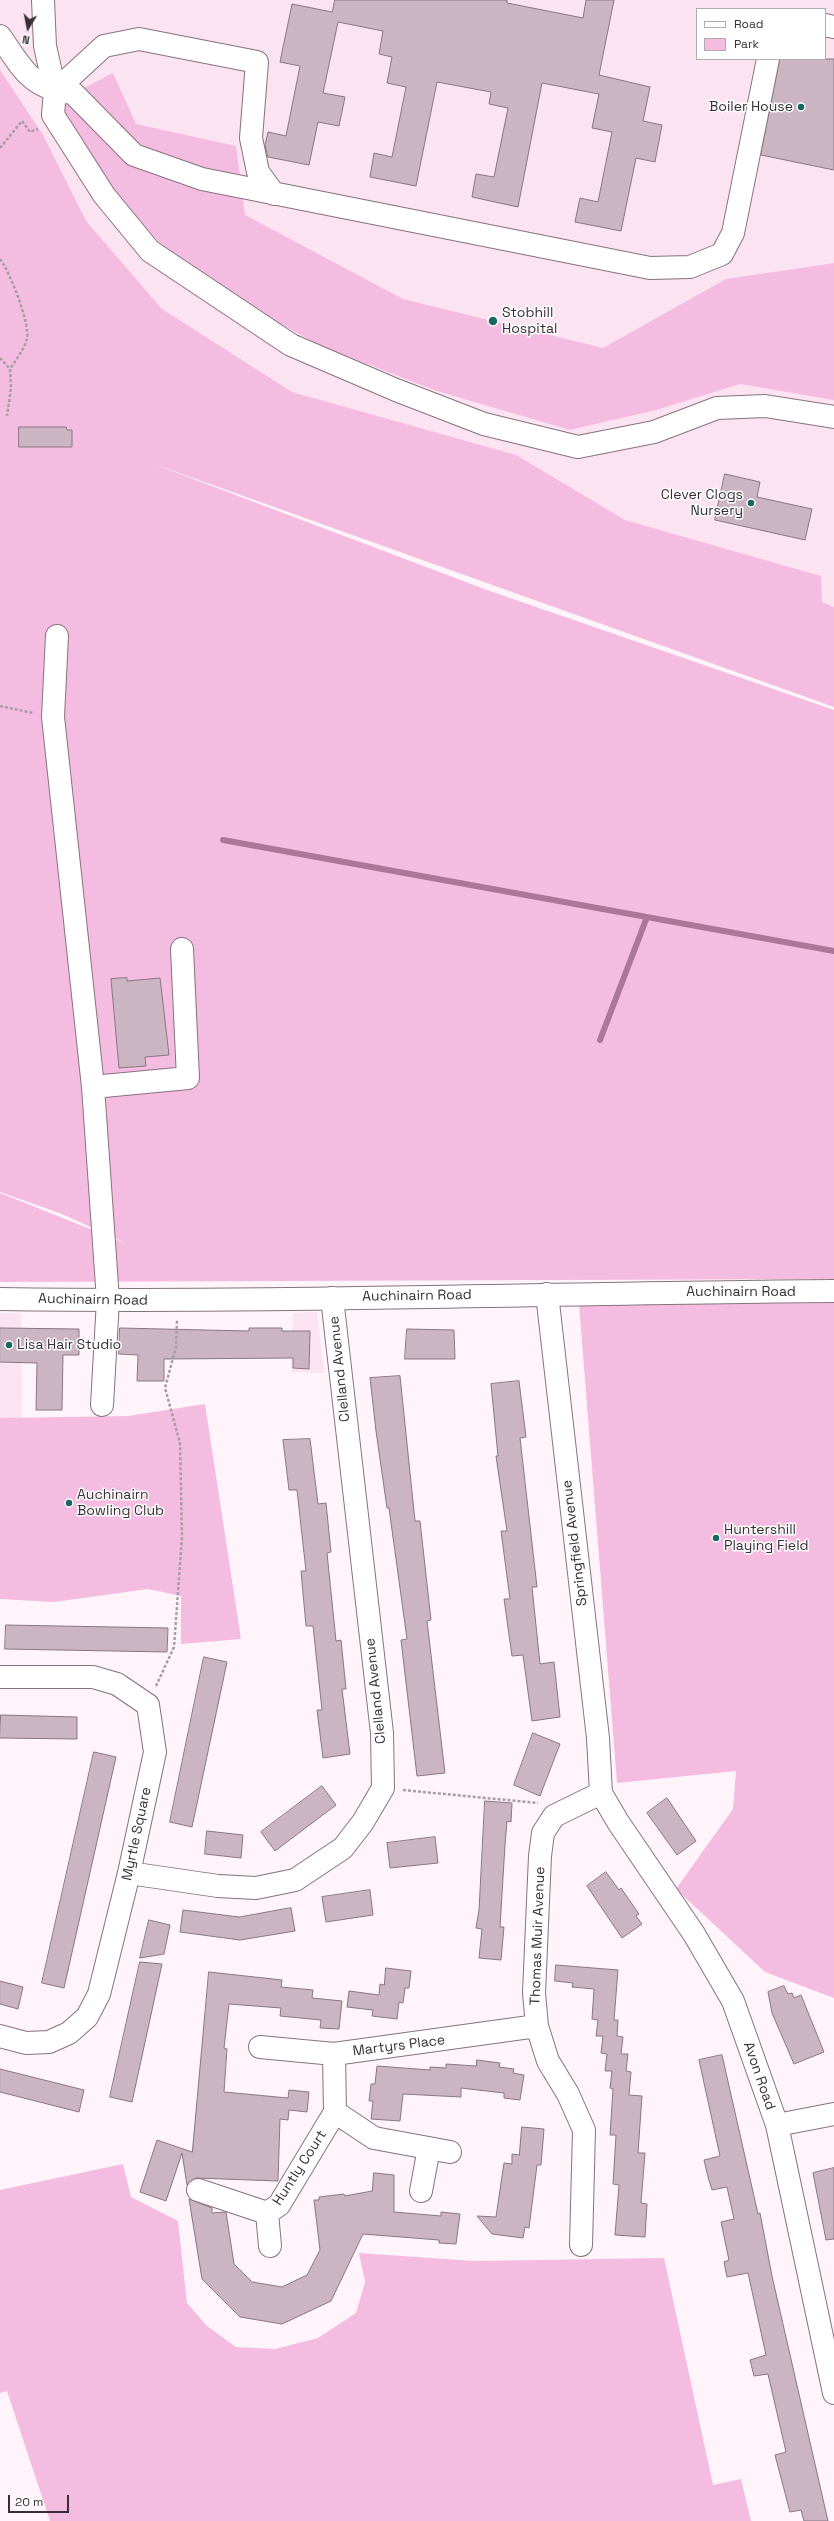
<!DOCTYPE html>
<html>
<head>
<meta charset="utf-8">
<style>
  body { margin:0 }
  #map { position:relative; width:834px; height:2521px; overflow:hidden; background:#fef4fa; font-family:"Space Grotesk",sans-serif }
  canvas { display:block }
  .legend { position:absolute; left:696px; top:8px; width:130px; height:52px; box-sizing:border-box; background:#fff; border:1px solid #afacae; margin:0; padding:5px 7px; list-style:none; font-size:12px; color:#372f34 }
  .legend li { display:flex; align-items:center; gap:8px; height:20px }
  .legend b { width:20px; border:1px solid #afacae }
  .north { position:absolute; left:8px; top:8px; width:40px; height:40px; -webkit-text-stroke:3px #fff; paint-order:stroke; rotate:190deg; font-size:11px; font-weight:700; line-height:16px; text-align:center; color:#372f34 }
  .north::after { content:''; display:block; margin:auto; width:14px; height:18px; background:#372f34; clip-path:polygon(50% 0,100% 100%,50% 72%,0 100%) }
  .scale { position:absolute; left:8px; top:2495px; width:61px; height:18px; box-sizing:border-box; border:2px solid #372f34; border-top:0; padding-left:5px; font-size:12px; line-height:14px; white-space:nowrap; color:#372f34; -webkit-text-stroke:3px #fff; paint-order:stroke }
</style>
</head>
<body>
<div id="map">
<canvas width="834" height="2521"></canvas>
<ul class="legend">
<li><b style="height:5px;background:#fff"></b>Road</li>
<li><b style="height:11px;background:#f5bce1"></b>Park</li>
</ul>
<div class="north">N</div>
<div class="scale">20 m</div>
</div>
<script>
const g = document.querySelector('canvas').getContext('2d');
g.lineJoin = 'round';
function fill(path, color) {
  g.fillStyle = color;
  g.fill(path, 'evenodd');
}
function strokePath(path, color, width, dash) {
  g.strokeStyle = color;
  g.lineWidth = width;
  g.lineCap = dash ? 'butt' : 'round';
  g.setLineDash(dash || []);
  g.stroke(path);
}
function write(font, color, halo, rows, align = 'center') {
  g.font = font + ' "Space Grotesk",sans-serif';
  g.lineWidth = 3;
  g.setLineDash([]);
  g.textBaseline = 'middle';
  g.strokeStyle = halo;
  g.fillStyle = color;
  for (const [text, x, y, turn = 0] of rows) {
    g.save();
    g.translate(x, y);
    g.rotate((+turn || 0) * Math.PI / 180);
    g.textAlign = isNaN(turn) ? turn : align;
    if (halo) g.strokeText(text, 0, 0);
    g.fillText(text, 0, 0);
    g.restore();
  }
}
fill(new Path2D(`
  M0,0H834V615L249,391L56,251L0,149ZM697,9H825V59H697Z
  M317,1312L324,1373L291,1372L293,1313Z
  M0,1313H21L22,1418H0Z`), '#fbe3f2');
fill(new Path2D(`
  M0,70L43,135L86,221L162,309L292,392L516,455L625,520L821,576L822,602L834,607V707L151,463L487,590L834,710V1279L0,1282V1193L128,1244L62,1214L0,1192Z
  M113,73L136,124L236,146L245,215L403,299L603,348L726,279L834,263V400L740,384L656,410L570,430L437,391L321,346L235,299L164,248L119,197L70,131L60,100Z
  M834,1303V1998L765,1972L676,1889L733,1809L736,1771L617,1783L579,1304Z
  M205,1404L241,1639L181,1644V1596L148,1589L54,1602L0,1599V1418L128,1416Z
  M123,2164L131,2197L178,2221L187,2303L207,2326L236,2347L275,2349L318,2338L356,2313L365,2282L359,2253L474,2261L664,2258L713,2485L741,2479L751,2521H50L7,2391L0,2393V2190Z`), '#f5bce1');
strokePath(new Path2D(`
  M223,840L834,951
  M600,1040L647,917`), '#a79', 6);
const building = new Path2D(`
  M335,0H507V3L583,18L586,0H614L599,75L650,87L643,121L662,125L655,162L636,158L621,231L575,222L580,198L598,202L612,132L592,128L599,94L542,83L518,207L472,197L476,174L494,177L508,108L489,104L491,92L437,82L416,186L370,177L374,153L392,157L406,87L387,83L392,57L379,54L383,31L338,22L323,93L345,97L339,126L318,122L309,165L268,157L265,145L268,132L286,136L300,66L280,62L292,4L332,12Z
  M780,59H834V170L761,155Z
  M19,427H66L67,430H72V447H19Z
  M725,474L760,482L757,497L812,509L805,540L715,520Z
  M127,978V981L160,978L169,1055L145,1057L146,1066L119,1068L111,979Z
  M0,1328L79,1329V1355H63L62,1410H36L37,1363L0,1362Z
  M120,1328L249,1331V1328H282V1331H310L309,1369L293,1368V1358L164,1359V1381H137L138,1355L119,1354Z
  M407,1329L454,1330L455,1359H405Z
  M400,1376L415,1521H420L431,1620L427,1621L445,1773L417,1776L401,1640L407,1639L389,1508H387L376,1431L370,1378Z
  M519,1381L526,1437L520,1438L537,1587H532L540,1664L554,1662L560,1717L532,1721L523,1655L512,1656L504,1599H510L501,1531H507L496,1456H498L491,1384Z
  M310,1439L318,1504L326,1503L331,1552L327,1553L336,1641L341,1640L346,1689H342L350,1754L323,1758L317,1710H322L313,1626H306L301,1571H306L297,1490H289L283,1440Z
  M6,1625L168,1628L167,1652L5,1649Z
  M204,1657L227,1662L192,1827L170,1822Z
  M1,1715L77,1717V1739L0,1738Z
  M533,1733L560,1744L540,1796L514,1785Z
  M94,1752L116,1757L64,1988L42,1983Z
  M322,1786L336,1805L275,1851L261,1832Z
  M667,1798L696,1841L677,1855L647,1813Z
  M485,1801L512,1803L511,1822L507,1821L505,1845L500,1927H504L501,1960L479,1958L482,1929L476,1928L479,1910Z
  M207,1831L243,1835L241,1858L205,1854Z
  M435,1837L438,1863L390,1868L387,1843Z
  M606,1872L619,1890L621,1888L639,1914L636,1916L642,1924L622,1938L587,1886Z
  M370,1890L373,1915L326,1922L322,1897Z
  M291,1908L295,1931L240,1940L180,1932L183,1910L239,1917Z
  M149,1920L170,1925L164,1954L140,1958Z
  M140,1962L162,1964L132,2102L110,2097Z
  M556,1965L618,1970L614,2020H618L617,2036L623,2037L621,2054H628L626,2071L631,2072L629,2095L642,2096L638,2153H645L641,2203L647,2204L645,2237L615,2235L619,2185L613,2184L616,2135H610L613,2089L610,2088L612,2071H605L607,2054L601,2053L603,2036H596L598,2020L592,2019L594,1989L572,1987L573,1983L555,1981Z
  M386,1968L411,1971L409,1988H405L403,2003L399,2002L397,2019L372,2016L373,2010L347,2007L349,1991L379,1995L380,1984L384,1985Z
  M209,1972L282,1980L281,1987L313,1990L312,1998L342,2001L339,2029L320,2028L321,2020L280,2016L281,2008L229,2004L224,2048L227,2049L224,2092L288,2098L289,2090L309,2092L307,2112L289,2110L288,2120L280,2119L278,2181L196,2178L187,2185L182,2153L166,2201L140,2192L157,2140L192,2152Z
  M0,1981L23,1987L18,2009L0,2004Z
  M784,1986L788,1994L792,1993L794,1998L801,1995L824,2052L794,2064L772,2013L768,1992Z
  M722,2055L758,2214L760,2213L772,2276L828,2521H804L801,2510L790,2512L775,2455L786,2452L768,2374L754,2376L750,2360L766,2355L748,2273L727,2277L724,2262L729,2260L721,2222L734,2219L727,2187L712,2190L708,2177L704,2160L720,2156L699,2060Z
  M477,2060L500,2063L499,2067L514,2069L513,2073L524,2075L520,2100L504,2098V2093L461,2088V2097L403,2094L400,2121L371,2119L373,2101H369L371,2084H375L377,2066L430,2070V2067L446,2068V2064L476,2066Z
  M0,2069L84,2090L79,2112L0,2092Z
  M522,2127L544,2129L541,2165H537L529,2228L525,2227L523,2238L492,2234L477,2216L496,2217L504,2163L512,2164V2154L519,2155Z
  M834,2168V2239L826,2240L813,2173Z
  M374,2173L394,2175V2212L441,2216V2212L460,2214L456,2244L439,2243V2240L363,2234L331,2301L282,2324L240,2317L202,2279L189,2199L212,2208V2213L226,2212L234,2264L252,2282L282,2287L307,2275L320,2250L314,2200H319V2197L344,2194L345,2196L372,2191Z`);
fill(building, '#cbb5c3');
strokePath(building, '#8a7683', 1);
const minor = new Path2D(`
  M43,0L45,46L55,91L53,115L104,195L150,251L291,345L396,390L484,424L578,447L654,432L717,408L765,406L834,417
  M825,25L834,27
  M0,36C22,68 30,89 73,93L134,155L202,179L650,268L690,267L722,254L733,233L768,59
  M55,91L104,46L139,39L257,62L251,138L258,172L274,194
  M57,636L53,717L93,1087L108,1300L102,1405
  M93,1087L188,1078L182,949
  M547,1294L598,1738L601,1793L618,1822L694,1934L733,2001L777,2125L834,2393
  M0,1677H93L117,1684L148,1705L155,1752L129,1873L99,1994L87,2017L69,2033L49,2042L26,2043L0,2036
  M129,1873L218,1886L256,1888L295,1880L343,1848L363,1822L383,1788L382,1733L332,1298
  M260,2047L334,2054L537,2026
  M335,2112L374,2138L450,2152
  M777,2125L834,2114
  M198,2190L267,2213
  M421,2191L429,2148
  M581,2245L584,2130L568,2094L548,2061L537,2026L534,1993L540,1856L543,1833L554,1816L601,1793
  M270,2246L267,2213L279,2205L335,2112L334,2054`);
const major = new Path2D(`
  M0,1299C278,1303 556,1293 834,1291`);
strokePath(minor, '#86727e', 24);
strokePath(major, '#86727e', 24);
strokePath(new Path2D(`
  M0,148L22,121L30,132L38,129
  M0,259C10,272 30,323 27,339C25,348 15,361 10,369
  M0,358L10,369L11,388L7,416
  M0,706L33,713
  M156,1686L174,1647L182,1537L180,1443L165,1388L176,1347L177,1320
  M403,1790L538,1803`), '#a79ea3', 2.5, [3, 2]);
strokePath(minor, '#fff', 22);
strokePath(major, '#fff', 22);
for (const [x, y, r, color] of [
  [801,107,4,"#196662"],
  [493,321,5,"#196662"],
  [751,503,4,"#196662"],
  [9,1345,4,"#196662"],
  [69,1503,4,"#196662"],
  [716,1538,4,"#196662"]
]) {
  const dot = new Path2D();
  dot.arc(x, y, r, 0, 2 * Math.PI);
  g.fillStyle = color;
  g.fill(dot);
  strokePath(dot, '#fff', 1.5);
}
write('14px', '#372f34', '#fff', [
  ["Boiler House",793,107,"right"],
  ["Stobhill",502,313],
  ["Hospital",502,329],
  ["Clever Clogs",743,495,"right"],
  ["Nursery",743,511,"right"],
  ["Lisa Hair Studio",17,1345],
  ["Auchinairn",77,1495],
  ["Bowling Club",77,1511],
  ["Huntershill",724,1530],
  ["Playing Field",724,1546]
], 'left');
write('14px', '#372f34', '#fff', [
  ["Auchinairn Road",741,1292],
  ["Auchinairn Road",417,1296,-1],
  ["Auchinairn Road",93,1300,1],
  ["Clelland Avenue",340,1369,-96],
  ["Springfield Avenue",575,1543,-97],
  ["Clelland Avenue",376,1691,-96],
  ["Myrtle Square",137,1834,-78],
  ["Thomas Muir Avenue",538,1936,-88],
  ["Martyrs Place",399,2046,-7],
  ["Avon Road",759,2076,71],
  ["Huntly Court",300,2168,-57]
]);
</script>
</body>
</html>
